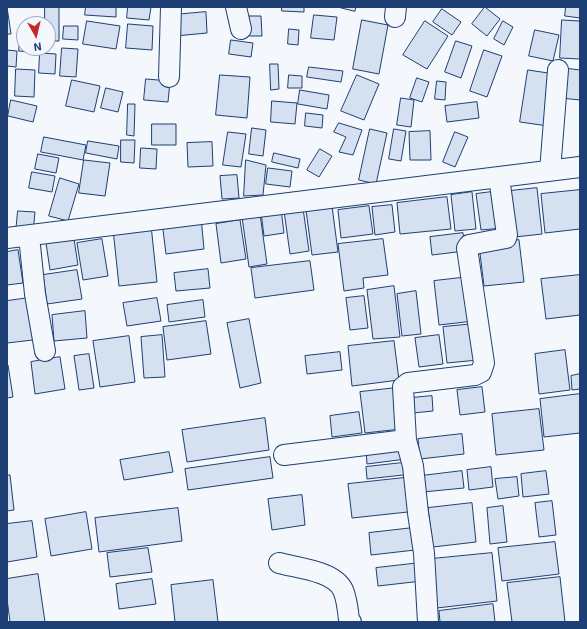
<!DOCTYPE html>
<html>
<head>
<meta charset="utf-8">
<style>
  body { margin:0 }
  #map { position:relative; width:587px; height:629px; overflow:hidden; background:#f4f7fb; font-family:"Exo 2",sans-serif }
  canvas { display:block }
  .frame { position:absolute; inset:0; border:8px solid #1d3f73; pointer-events:none }
  .north { position:absolute; left:16px; top:16px; width:40px; height:40px; box-sizing:border-box; background:#f4f7fb; border:1px solid #9eadc5; border-radius:50%; rotate:172deg; font-size:11px; font-weight:700; line-height:16px; text-align:center; color:#1d3f73 }
  .north::after { content:''; display:block; margin:auto; width:14px; height:18px; background:#c62828; clip-path:polygon(50% 0,100% 100%,50% 72%,0 100%) }
</style>
</head>
<body>
<div id="map">
<canvas width="587" height="629"></canvas>
<div class="frame"></div>
<div class="north">N</div>
</div>
<script>
const g = document.querySelector('canvas').getContext('2d');
g.lineJoin = 'round';
function fill(path, color) {
  g.fillStyle = color;
  g.fill(path, 'evenodd');
}
function strokePath(path, color, width, dash) {
  g.strokeStyle = color;
  g.lineWidth = width;
  g.lineCap = dash ? 'butt' : 'round';
  g.setLineDash(dash || []);
  g.stroke(path);
}
const building = new Path2D(`
  M7,7L11,34H7Z
  M45,7H59V41H48V24H45Z
  M86,7H116V17L85,15Z
  M128,7H151L149,20L127,18Z
  M282,7H304V12L282,11Z
  M338,7H356L355,11Z
  M485,7L500,19L487,36L472,24Z
  M566,7H580V18L565,16Z
  M442,9L461,22L452,35L433,22Z
  M206,12L207,33L175,36L173,15Z
  M314,15L337,17L334,40L311,38Z
  M249,16H261L262,36H250Z
  M362,20L388,25L379,74L353,69Z
  M562,20L580,21V59L560,58Z
  M87,21L120,26L116,49L83,44Z
  M425,21L448,36L427,69L403,55Z
  M503,21L513,27L504,45L494,39Z
  M128,24L153,26L152,50L126,48Z
  M64,26H78V40L63,39Z
  M21,28H24V48H39L38,53L19,51Z
  M289,29L299,30L298,45L288,44Z
  M535,30L559,35L553,61L529,56Z
  M231,40L253,43L251,57L229,54Z
  M456,41L472,46L461,78L445,72Z
  M62,48L78,49L76,77L60,76Z
  M7,50L17,51L16,67L7,66Z
  M484,50L502,56L487,97L470,91Z
  M40,53L56,54L55,74L39,73Z
  M270,64H278L279,89L271,90Z
  M309,67L343,71L341,82L307,77Z
  M564,68L580,70V100L561,98Z
  M16,69L35,70L34,97L15,96Z
  M528,70L555,74L548,126L520,122Z
  M220,75L250,77L247,118L216,115Z
  M289,75L302,76V88H288Z
  M357,75L379,84L364,120L341,111Z
  M417,78L429,82L422,102L410,98Z
  M146,79L170,81L168,102L144,100Z
  M72,80L100,86L94,112L66,106Z
  M437,81L446,82L445,100L435,99Z
  M106,88L123,92L118,112L101,108Z
  M300,90L329,95L327,109L298,104Z
  M401,98L414,100L411,127L397,125Z
  M11,100L37,106L33,122L8,116Z
  M272,101L297,103L295,124L271,122Z
  M477,102L479,118L447,122L445,106Z
  M128,104H135L134,136L127,135Z
  M306,113L323,115L322,128L305,126Z
  M339,123L362,130L353,155L339,152L346,137L334,132Z
  M152,124H176V145H152Z
  M252,128L266,130L263,156L249,154Z
  M370,129L387,133L376,184L359,180Z
  M394,129L406,131L401,161L389,159Z
  M430,131L431,160H410L409,132Z
  M228,132L246,134L241,167L223,165Z
  M455,132L468,137L455,167L443,162Z
  M44,137L86,145L83,160L41,152Z
  M121,140H135L134,163L121,162Z
  M88,141L119,146L117,159L86,153Z
  M212,142L213,166L188,167L187,143Z
  M141,148L157,149L156,169L140,168Z
  M320,149L332,156L319,177L307,170Z
  M274,153L300,159L298,168L272,162Z
  M38,154L59,158L56,173L35,169Z
  M84,160L110,163L105,196L79,193Z
  M246,160L266,165L263,195L244,196Z
  M268,168L292,171L290,187L266,184Z
  M32,172L55,176L52,192L29,188Z
  M237,175L239,198L222,199L220,176Z
  M60,178L79,184L68,221L49,216Z
  M537,188L542,234L515,237L510,191Z
  M580,190V229L545,233L541,194Z
  M499,191L503,228L481,230L476,194Z
  M472,192L476,229L455,231L451,195Z
  M447,197L451,229L400,234L397,203Z
  M392,205L395,232L375,235L372,207Z
  M332,206L338,252L312,255L306,210Z
  M369,206L373,234L341,238L338,210Z
  M303,208L309,251L290,254L284,211Z
  M281,209L284,233L264,236L261,212Z
  M18,211L35,212L33,233L16,232Z
  M260,214L267,264L249,267L242,217Z
  M201,217L204,249L166,254L162,222Z
  M240,220L246,259L221,263L216,224Z
  M151,225L157,282L119,286L113,229Z
  M463,233L465,251L432,255L430,237Z
  M74,239L78,265L50,270L46,243Z
  M102,239L108,276L83,280L77,243Z
  M383,239L388,275L363,278L364,288L344,291L338,244Z
  M519,240L524,282L484,286L479,245Z
  M18,250L23,283L7,285V252Z
  M310,261L314,290L255,298L251,268Z
  M208,269L210,288L176,291L174,273Z
  M77,270L82,299L47,304L43,275Z
  M580,275V315L546,319L541,279Z
  M469,277L474,321L439,325L434,281Z
  M394,286L400,337L373,339L367,290Z
  M416,291L421,334L402,336L397,294Z
  M364,296L368,328L350,330L346,298Z
  M29,298L33,340L7,343V301Z
  M157,298L161,321L127,326L123,303Z
  M203,300L205,317L169,322L167,305Z
  M85,311L87,338L54,341L52,315Z
  M249,319L261,383L240,388L227,323Z
  M206,321L211,354L167,360L163,327Z
  M474,324L478,360L447,363L443,327Z
  M162,335L165,377L144,378L141,337Z
  M439,335L443,364L419,367L415,338Z
  M129,336L135,382L100,387L93,341Z
  M394,341L399,380L352,386L348,346Z
  M565,350L570,390L539,394L535,354Z
  M340,352L342,370L307,374L305,356Z
  M89,354L94,388L79,390L74,356Z
  M60,357L65,389L35,394L31,362Z
  M7,365H8L13,397L7,398Z
  M580,374V389L572,390L571,376Z
  M482,387L485,412L460,415L457,390Z
  M396,388L401,429L365,433L360,392Z
  M580,394V433L544,437L540,399Z
  M432,396L433,411L413,413L411,398Z
  M539,409L544,450L496,455L492,414Z
  M359,412L362,433L332,437L330,416Z
  M265,418L269,450L187,462L182,430Z
  M462,434L464,454L420,459L418,439Z
  M405,445L406,459L367,464L366,450Z
  M169,452L173,472L124,480L120,460Z
  M270,457L273,478L188,490L185,469Z
  M411,462L412,474L367,479L366,467Z
  M491,467L493,487L469,490L467,470Z
  M462,471L464,488L423,492L421,476Z
  M546,471L549,494L523,497L521,474Z
  M7,475H10L14,510L7,511Z
  M413,477L417,511L352,518L348,484Z
  M517,477L519,496L498,499L495,479Z
  M302,495L305,525L272,530L268,499Z
  M552,501L556,535L539,537L535,503Z
  M472,503L476,542L433,547L428,508Z
  M503,506L507,542L490,544L487,508Z
  M178,508L182,541L99,552L95,518Z
  M86,512L92,549L51,556L45,519Z
  M32,521L37,557L7,562V524Z
  M413,528L415,550L371,555L369,533Z
  M555,542L559,574L502,581L498,548Z
  M148,548L152,572L110,577L107,553Z
  M492,553L497,601L437,608L431,559Z
  M420,563L422,581L378,586L376,568Z
  M38,574L45,622H10L7,599V579Z
  M560,577L565,622H512L507,583Z
  M152,579L156,604L119,609L116,584Z
  M213,580L218,622H175L171,585Z
  M493,604L495,622H440L439,611Z`);
fill(building, '#d5e0f0');
strokePath(building, '#1d3f73', 1);
const minor = new Path2D(`
  M236,7L241,29
  M395,17L396,7
  M169,77L171,7
  M550,171L558,70
  M29,236L35,294L45,351
  M7,238L580,167
  M284,455L406,440
  M279,563C298,568 334,571 343,590C347,599 348,610 349,620L351,622
  M428,622L424,553L418,513L413,466L406,440L403,387L408,383L475,375L481,372L484,363L467,248L469,245L506,238L507,235L499,177`);
strokePath(minor, '#1d3f73', 22);
strokePath(minor, '#f4f7fb', 20);
</script>
</body>
</html>
